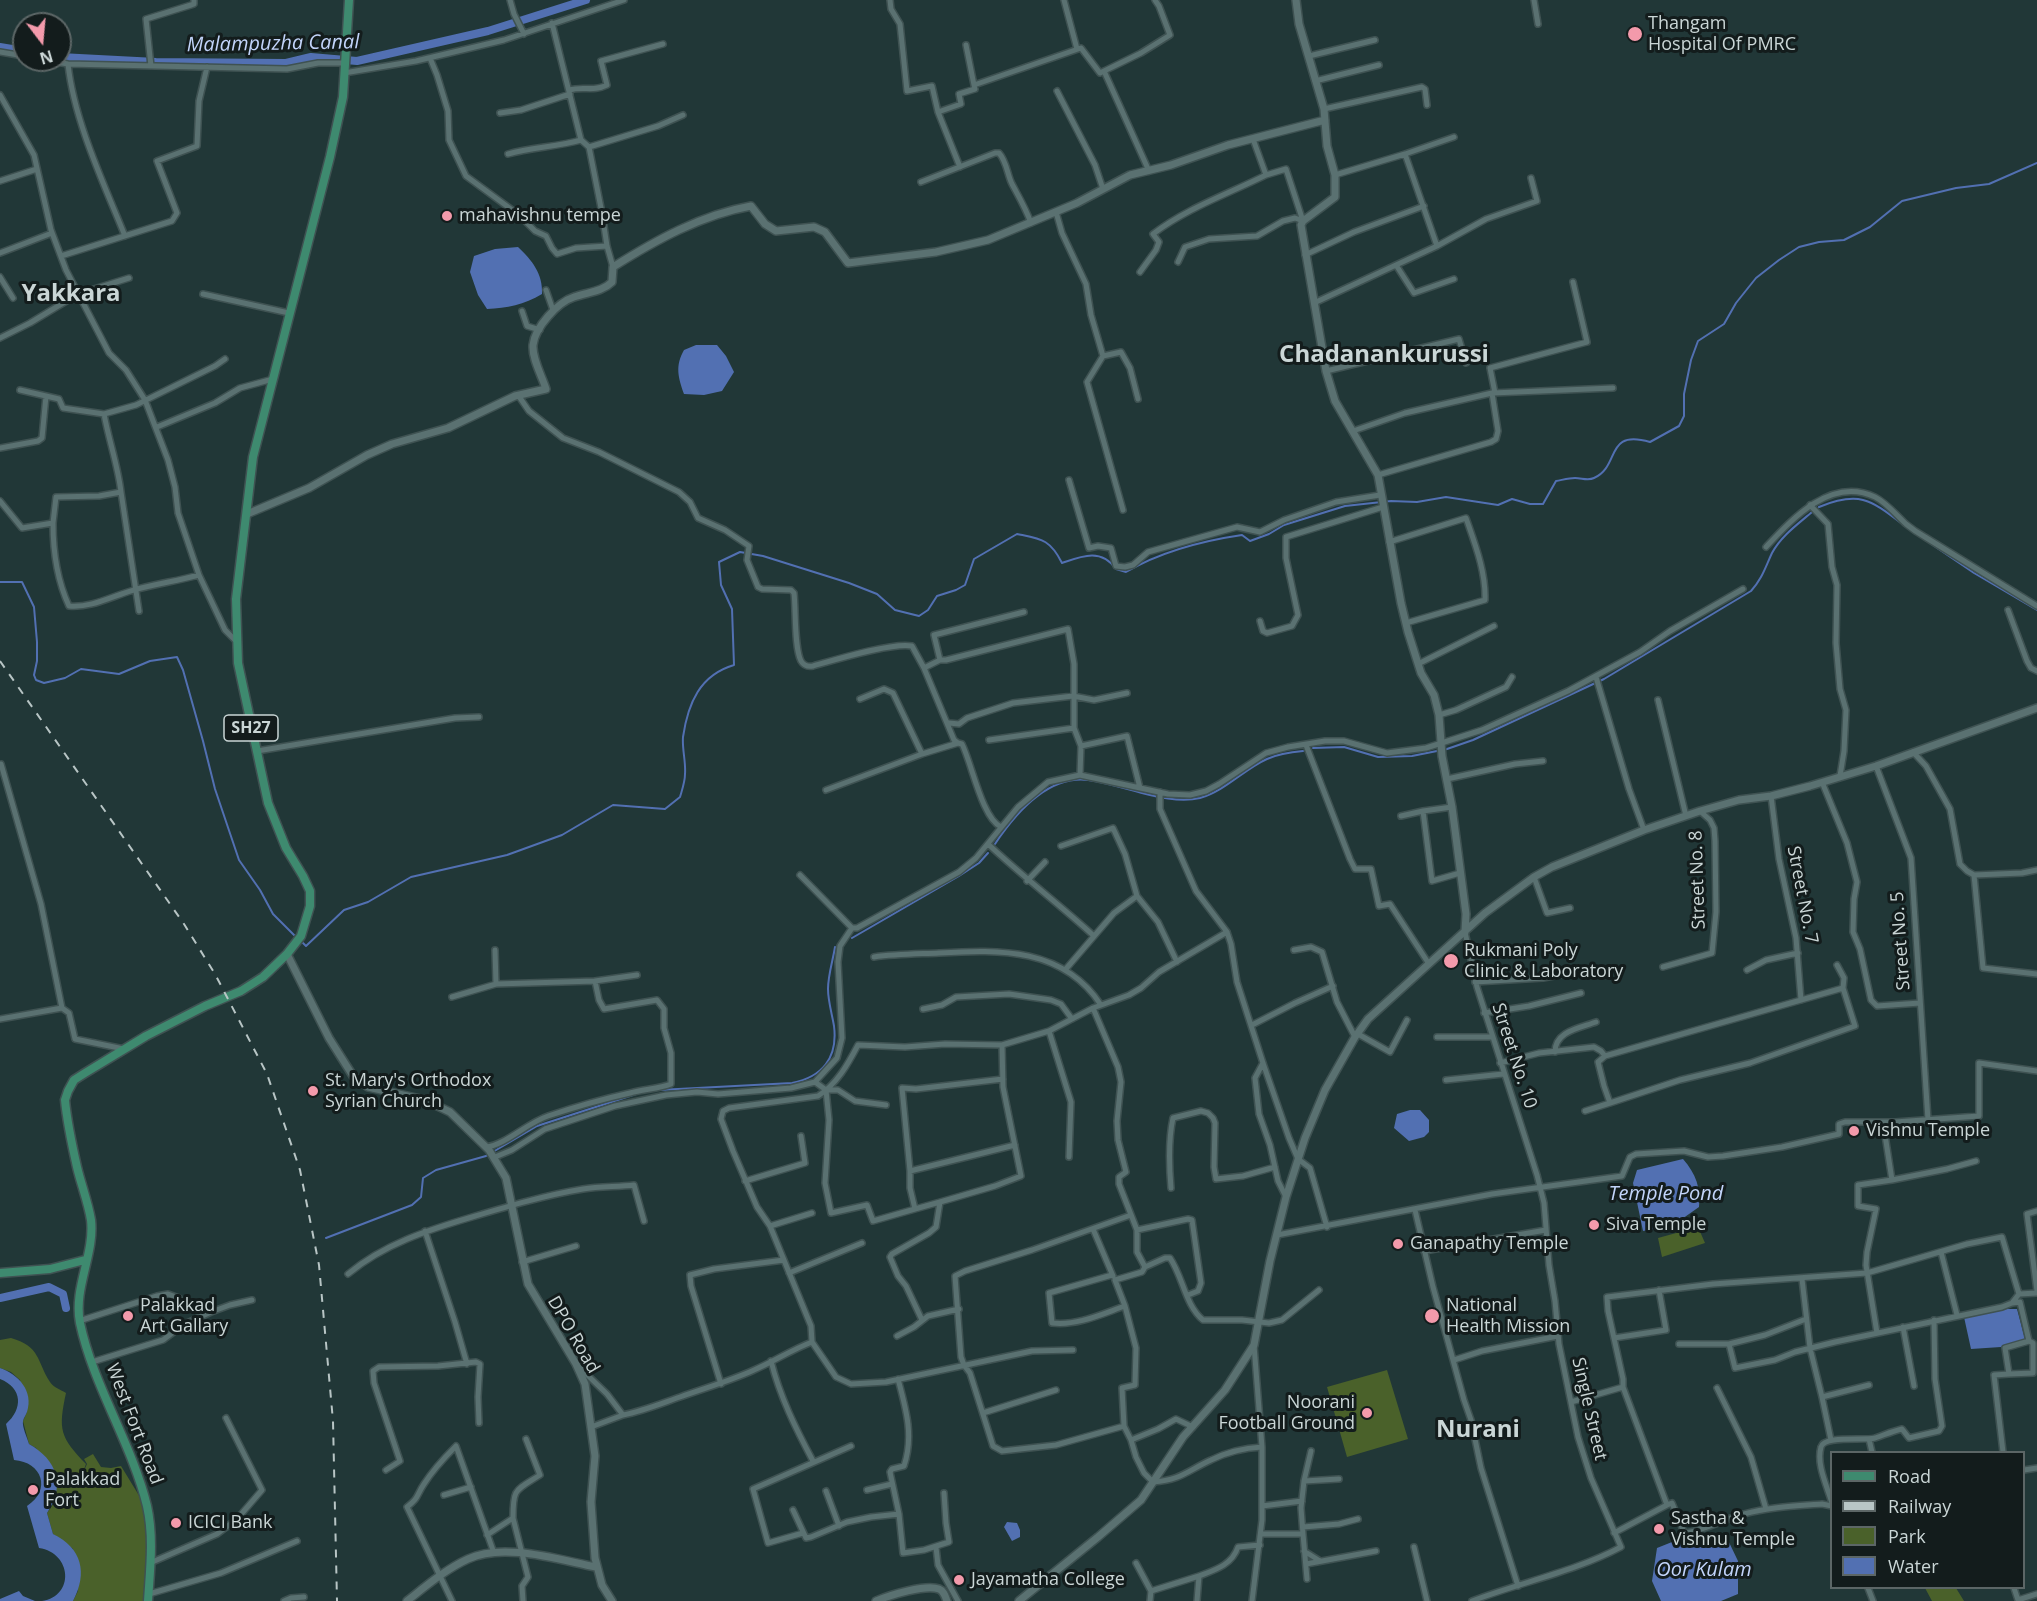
<!DOCTYPE html>
<html>
<head>
<meta charset="utf-8">
<style>
  body { margin:0 }
  #map { position:relative; width:2037px; height:1601px; overflow:hidden; background:#213737; font-family:"Open Sans",sans-serif }
  canvas { display:block }
  .legend { position:absolute; left:1830px; top:1451px; width:195px; height:138px; box-sizing:border-box; background:#131c1c; border:2px solid #5c6666; margin:0; padding:8px 10px; list-style:none; font-size:18px; color:#cad6d6 }
  .legend li { display:flex; align-items:center; gap:12px; height:30px }
  .legend b { width:30px; border:2px solid #5c6666 }
  .north { position:absolute; left:12px; top:12px; width:60px; height:60px; box-sizing:border-box; background:#131c1c; border:2px solid #5c6666; border-radius:50%; rotate:164deg; font-size:16px; font-weight:700; line-height:24px; text-align:center; color:#cad6d6 }
  .north::after { content:''; display:block; margin:auto; width:21px; height:27px; background:#f39aab; clip-path:polygon(50% 0,100% 100%,50% 72%,0 100%) }
</style>
</head>
<body>
<div id="map">
<canvas width="2037" height="1601"></canvas>
<ul class="legend">
<li><b style="height:8px;background:#3e8a6f"></b>Road</li>
<li><b style="height:8px;background:#b8c5c5"></b>Railway</li>
<li><b style="height:16px;background:#4a612a"></b>Park</li>
<li><b style="height:16px;background:#5270b2"></b>Water</li>
</ul>
<div class="north">N</div>
</div>
<script>
const g = document.querySelector('canvas').getContext('2d');
g.lineJoin = 'round';
function fill(path, color) {
  g.fillStyle = color;
  g.fill(path, 'evenodd');
}
function strokePath(path, color, width, dash) {
  g.strokeStyle = color;
  g.lineWidth = width;
  g.lineCap = dash ? 'butt' : 'round';
  g.setLineDash(dash || []);
  g.stroke(path);
}
function write(font, color, halo, rows, align = 'center') {
  g.font = font + ' "Open Sans",sans-serif';
  g.lineWidth = 6;
  g.setLineDash([]);
  g.textBaseline = 'middle';
  g.strokeStyle = halo;
  g.fillStyle = color;
  for (const [text, x, y, turn = 0] of rows) {
    g.save();
    g.translate(x, y);
    g.rotate((+turn || 0) * Math.PI / 180);
    g.textAlign = isNaN(turn) ? turn : align;
    if (halo) g.strokeText(text, 0, 0);
    g.fillText(text, 0, 0);
    g.restore();
  }
}
fill(new Path2D(`
  M1698,1227L1705,1243L1662,1257L1658,1238Z
  M11,1338C41,1347 36,1360 50,1382C53,1387 61,1390 66,1393C58,1430 60,1437 86,1464L81,1477L87,1464L84,1459L93,1454L101,1467L111,1468L121,1466L143,1502L145,1523L150,1534L145,1601H73L78,1591L73,1549L53,1534L47,1513L54,1503L36,1448L29,1444L23,1421L27,1412L20,1380L11,1372L0,1368V1340Z
  M1387,1370L1408,1439L1347,1457L1327,1387Z
  M1925,1588H1956L1964,1601H1932Z`), '#4a612a');
fill(new Path2D(`
  M518,247C532,260 543,274 542,294C524,305 507,308 487,309L478,295L470,272L474,256L495,249Z
  M696,345H717L726,356L734,372L722,391L704,395L684,394C678,377 675,366 684,350Z
  M1410,1110H1420L1429,1120V1132L1424,1137L1409,1141L1394,1128L1397,1114Z
  M1683,1159C1696,1174 1701,1188 1699,1207L1672,1226L1643,1231L1633,1183L1637,1170Z
  M2005,1309H2017L2025,1339L2001,1347L1971,1349L1964,1317Z
  M0,1368C18,1374 34,1391 27,1412C26,1415 24,1417 23,1421C22,1427 27,1437 29,1444C57,1460 66,1485 47,1513L53,1534C82,1548 88,1573 73,1601H42C75,1596 72,1553 39,1548L27,1506C52,1490 42,1462 14,1460L6,1424C23,1409 23,1388 0,1379Z
  M1007,1522L1017,1523L1020,1530V1537L1012,1541L1004,1527Z
  M1713,1535L1726,1536L1738,1561V1594L1721,1601H1661L1652,1581L1657,1548L1682,1538L1689,1540Z
  M19,1591L23,1596L35,1601H0V1599Z`), '#5270b2');
strokePath(new Path2D(`
  M1819,507C1858,491 1870,499 1901,523
  M1918,535L1974,573L2037,610
  M0,582H22L34,607L37,642V661L34,675L36,680L44,683L65,678L81,669L119,674L150,661L177,657L183,670L203,741L215,789L239,860L260,890L273,914L294,935
  M1313,748L1344,747L1378,757L1412,756L1447,749L1473,740L1604,679L1751,591C1762,579 1765,568 1772,553C1781,536 1798,524 1812,512
  M995,844C1015,814 1047,775 1088,780C1109,783 1129,790 1150,795C1166,799 1184,802 1200,798C1225,791 1244,769 1267,759C1278,754 1291,752 1303,751
  M852,938L959,876L979,863L988,853
  M303,943L306,946L344,910L368,902L411,877L507,855L562,835L613,805L665,809L680,797C682,790 685,782 685,774C686,762 682,749 683,737C688,703 700,675 734,665L732,609L721,585L719,562L740,552L763,556L849,583L877,594L895,610L919,616L928,610L937,596L956,590L965,585L974,559L1017,534C1041,539 1050,539 1062,563C1082,556 1101,548 1116,569L1126,572C1162,551 1201,541 1242,535L1250,541L1269,534L1284,525L1345,506L1391,501L1417,502L1446,497L1498,505L1512,499L1530,504H1543L1556,481C1562,480 1569,478 1575,478C1582,478 1588,481 1594,478C1621,466 1604,429 1650,442L1679,426L1684,416V394L1691,360L1698,341L1724,324L1736,303L1756,278L1779,260L1799,247L1819,242L1844,240L1870,227L1902,201L1956,188L1989,184L2037,163
  M659,1090L792,1083C822,1077 838,1058 834,1026C832,1014 828,1001 828,989C828,975 833,960 835,947
  M326,1238L412,1205L421,1197L423,1178L436,1170L486,1156L537,1126L636,1094`), '#5270b2', 2);
strokePath(new Path2D(`
  M0,47L24,51
  M60,57L156,62L286,63L311,57L357,61L488,31L586,0
  M0,1298L49,1287L63,1294L66,1308`), '#5270b2', 8);
const minor = new Path2D(`
  M510,0L514,14L524,34
  M890,0L891,9L900,24L907,91L932,86L938,112L960,167
  M1064,0L1077,49
  M1534,0L1538,24
  M552,23L581,140L589,147L602,213L607,246L613,267
  M966,45L974,85L1081,48L1100,73L1141,53L1170,35L1159,6L1155,0
  M0,52L24,56
  M1309,56L1375,40
  M430,58L437,75L448,111L449,140L466,176L519,215L535,231L546,236L552,248L557,254L576,248L607,246
  M45,60L68,64L287,69L318,63H344
  M68,64C74,121 104,184 125,236
  M151,66L146,19L191,5L194,4V0
  M1104,71L1149,171
  M344,73L416,61L504,40L624,0
  M1315,81L1379,65
  M569,90C584,86 593,92 607,85L601,61L663,44
  M1057,91L1095,165L1103,189
  M0,95L34,155L51,230L66,270L109,353L126,370L145,400L168,460L175,487L178,513L199,575L225,630L236,641
  M1324,109L1422,87L1425,89L1427,105
  M938,112L961,104L959,94L975,89L974,85
  M500,113L521,110L570,94
  M589,147L658,126L683,115
  M508,154C532,147 557,147 581,140
  M1405,154L1454,137
  M1266,175L1286,169L1303,221
  M0,181L37,169
  M921,182L995,153H999C1007,162 1007,174 1012,184C1019,197 1026,209 1031,223
  M1056,212L1062,233L1086,284L1091,315L1103,356L1121,352L1130,368L1138,399
  M1437,246L1486,219L1537,201L1531,178
  M0,253L52,233
  M1305,255L1354,232L1424,206
  M61,256L172,221L177,213L157,161L197,146L199,101L207,67
  M1178,262L1185,247L1209,239L1257,236L1283,221L1295,218L1303,221
  M1396,265L1414,293L1454,279
  M1140,272L1156,250L1159,242L1153,234C1187,208 1228,194 1266,175L1253,139
  M0,277L13,298
  M546,290L553,310
  M203,294L289,313
  M1314,303L1437,246L1405,154L1335,175
  M522,311L527,326L540,330
  M0,338L30,323L78,294L129,278
  M1103,356L1087,382L1123,510
  M1326,371L1459,339L1466,363
  M20,390L46,396
  M1492,393L1613,388
  M1495,393L1490,368L1587,342L1573,282
  M518,395L529,411L563,438L599,452L679,492L690,502L698,518L725,530L749,546L747,560L758,587L762,589L791,590L794,593C796,610 794,647 801,661C804,666 808,667 813,666C834,660 893,642 912,646L924,668L954,740L958,743L962,744C972,764 982,818 1001,827
  M157,427L215,403L240,388L273,379
  M1353,431L1405,413L1492,393L1498,431L1496,439L1491,442L1378,475
  M0,448L38,441L42,438L46,396L59,399L63,408L104,414L136,405L215,366L225,359
  M1069,480L1089,548L1098,546L1111,548L1116,566L1125,567L1133,565L1148,552L1237,527L1260,532L1284,520L1336,502L1380,495
  M121,492L139,611
  M0,501L22,528L53,523C53,551 57,580 69,606C92,608 112,596 134,590C155,584 177,581 199,575
  M1810,505L1828,524L1832,567L1837,585L1836,643L1840,689L1846,710L1844,751L1840,776
  M53,523L56,497L99,496L121,492C118,466 109,441 104,414
  M1389,542L1466,518C1475,544 1486,572 1485,600L1406,623
  M1766,547C1792,519 1831,476 1875,497C1887,503 1896,515 1906,524C1912,529 1918,533 1925,537L2037,606
  M2008,610L2027,661L2031,668L2037,671
  M1260,621L1263,631L1267,633L1292,626L1298,615L1286,558V537L1383,507
  M940,660L934,635L1024,612
  M1418,664L1494,626
  M924,668L940,660H946L1068,629L1074,664V728L1081,746L1080,775
  M1596,677L1629,789L1644,830
  M860,699L884,689L893,693L922,754
  M1658,700L1686,816
  M1439,715L1456,710L1506,687L1512,677
  M949,723L959,724L967,718L1013,703L1073,696L1094,700L1127,693
  M989,740L1074,728
  M1306,745L1350,859L1355,869H1371L1379,906L1390,904L1429,964
  M1081,746L1127,736L1140,788
  M257,751L455,718L479,717
  M1913,752L1926,766L1950,809L1960,864L1967,871L1974,875
  M1,764L41,904L62,1008
  M1876,766L1911,858L1928,1120
  M1447,779L1515,764L1543,761
  M1822,782L1847,843L1857,882L1854,899L1853,932L1860,949L1871,1000L1877,1006L1920,1003
  M826,790L922,754L958,743
  M1160,792V809L1196,891L1227,932
  M1771,796L1779,859L1796,938L1801,1000
  M1423,811L1432,881L1460,873
  M1401,816L1423,811L1452,807
  M988,844C1022,876 1059,904 1094,936
  M1061,846L1113,828L1125,854L1137,896L1158,922L1177,962
  M2037,870L2022,873L1974,875L1983,968L2037,974
  M800,875L852,928H857L959,872L976,858L1018,807L1048,782L1080,775L1168,794L1190,795L1206,791L1219,784L1266,753L1288,747L1325,741H1344L1387,753L1426,748L1482,730L1568,691L1640,652L1670,631L1743,589
  M1534,877L1547,913L1570,908
  M1027,881L1045,862
  M1465,932L1477,987L1537,1175L1544,1203L1549,1265L1555,1301L1559,1344L1578,1437L1591,1478L1621,1547C1574,1572 1521,1582 1472,1601
  M495,950L496,984
  M1294,950L1311,947L1322,952L1337,1002L1355,1037
  M874,957C896,954 917,954 939,953C1000,949 1064,948 1101,1005
  M1663,967L1712,953L1716,912L1715,841L1714,828L1710,820L1700,811
  M1065,970L1114,913L1137,896
  M1747,970L1766,960L1798,953
  M1475,982L1543,978L1575,972
  M452,997L496,984L595,981L637,975
  M923,1009L942,1005L956,997L1009,994L1051,1000L1061,1004L1072,1019
  M1484,1013L1529,1006L1581,993
  M0,1019L62,1008L69,1013L75,1039L124,1049
  M1252,1025L1295,1003L1333,986
  M1358,1034L1390,1052L1407,1020
  M1437,1037H1492
  M1555,1052C1555,1031 1580,1028 1596,1022
  M1605,1056L1598,1062L1604,1086L1610,1103L1680,1080L1750,1063L1855,1026L1843,988
  M1263,1063L1255,1078L1259,1114L1270,1145L1278,1181L1286,1197
  M1500,1063L1539,1053L1594,1047L1601,1051L1605,1056L1843,988L1844,978L1837,965
  M1003,1079L916,1089L902,1088L910,1171L1015,1145
  M1446,1080L1503,1074
  M815,1082L826,1090H838L855,1101L886,1105
  M826,1090L829,1120L825,1183L831,1213L867,1205L873,1221L915,1209
  M1585,1111L1610,1103
  M486,1147C505,1145 527,1123 548,1116C575,1107 603,1099 630,1093C643,1089 659,1089 671,1084V1053L664,1028V1009L657,1000L604,1009L599,1000L595,981
  M495,1157L512,1150L545,1129L615,1106L666,1095L697,1092L718,1094L791,1088L815,1082L837,1058L842,1038L838,962L840,946L852,928
  M1069,1157L1071,1102L1049,1031L1093,1008
  M910,1171V1188L915,1209L940,1202L936,1227L929,1233L892,1254L890,1257L898,1276L906,1286L922,1320
  M1892,1180L1947,1169L1976,1161
  M745,1181L805,1163L801,1136
  M1171,1188C1169,1165 1168,1141 1173,1118L1201,1111L1208,1113L1213,1118L1215,1123L1214,1167L1216,1179L1243,1176L1275,1167
  M940,1202L995,1186L1021,1176L1003,1087L1002,1045L1049,1031
  M1415,1210L1433,1287L1464,1400L1471,1420L1481,1468L1518,1586
  M2037,1211L2027,1214L2037,1291
  M770,1226L812,1213
  M1093,1229L1113,1276
  M1137,1230L1188,1219L1192,1220L1201,1283L1198,1291L1188,1295
  M425,1231L455,1322L467,1364
  M1277,1235L1492,1194L1622,1176L1630,1157L1636,1154L1684,1151L1708,1157L1723,1156L1782,1147L1839,1134V1124L1845,1122H1895L1979,1116V1063L2037,1071
  M1424,1251L1546,1230
  M1941,1252L1957,1315
  M522,1262L576,1246
  M1145,1267L1142,1272L1115,1280L1125,1306L1136,1348L1135,1385L1122,1388L1124,1426L1131,1440L1136,1457L1144,1473L1153,1482C1181,1480 1187,1471 1211,1460C1227,1452 1244,1448 1262,1447
  M789,1273L862,1243
  M348,1274C384,1244 428,1230 472,1217C509,1206 546,1195 583,1189C600,1186 617,1187 634,1185L644,1221
  M1112,1275L1049,1293L1052,1323C1077,1326 1102,1314 1125,1306
  M1802,1279L1810,1348L1822,1397
  M1319,1290L1282,1320L1269,1323L1242,1320H1203C1185,1305 1183,1277 1170,1258H1165L1145,1267L1137,1252V1230L1119,1184V1177L1126,1172L1118,1140L1117,1121L1121,1082L1118,1067L1093,1008L1129,995L1141,988L1159,972L1227,932L1231,944L1237,982L1263,1063L1289,1138L1298,1159L1310,1168L1327,1227
  M2019,1294L2037,1293
  M2012,1303L2020,1302L2029,1341L2005,1348L2009,1374L2033,1373V1343L2029,1341
  M79,1321L157,1296L168,1294L179,1298
  M1903,1327L1914,1386
  M1877,1333L1866,1265L1867,1252L1876,1209L1858,1206V1185L1892,1180L1883,1122
  M897,1336L914,1327L928,1316L959,1309
  M1614,1338L1666,1330L1659,1290
  M812,1342L811,1326L770,1226L757,1207L733,1151L721,1119L723,1111L729,1108L818,1096C837,1084 848,1064 858,1045L905,1047L945,1044L1002,1045
  M1679,1344H1729
  M1454,1360L1482,1351L1558,1336
  M771,1361C780,1397 796,1429 813,1461
  M92,1362L163,1340L183,1325L211,1312L230,1305L252,1300
  M577,1365L607,1394L623,1415C643,1411 660,1404 680,1397C705,1388 730,1381 754,1370C773,1362 791,1350 812,1342L836,1377L851,1384L886,1382L1032,1351L1073,1350
  M898,1379C906,1409 914,1436 904,1466L892,1469L890,1472L899,1514L903,1553L924,1550L949,1542L946,1523L944,1493
  M721,1384L691,1286L690,1275L714,1269L784,1260
  M1623,1387V1379L1608,1311L1607,1297L1713,1284L1867,1273L1967,1244L2002,1237L2019,1294L2012,1303L2002,1307L1835,1342L1795,1352L1775,1360L1735,1368L1729,1344L1765,1335L1806,1319
  M1717,1388L1751,1457L1766,1509
  M1571,1402L1623,1387L1667,1505L1672,1503L1683,1530L1686,1533C1706,1530 1724,1519 1744,1514C1769,1507 1796,1506 1822,1504L1832,1506
  M983,1413L1056,1390
  M1124,1426L1056,1445L1002,1451L993,1446L970,1373L964,1365L961,1357L955,1276L965,1271L1032,1250L1131,1215
  M591,1427L623,1415
  M1869,1439L1872,1452
  M1131,1440L1158,1429L1176,1419L1193,1427
  M1831,1440L1822,1397L1869,1385
  M2003,1452L1994,1375L2009,1374
  M386,1470L400,1461L374,1383L373,1371L379,1367L438,1366L476,1362L480,1364L478,1397L479,1423
  M2024,1470L2037,1468
  M1304,1481L1339,1479
  M867,1490L892,1484
  M826,1491L839,1526
  M444,1495L471,1487
  M1832,1503C1827,1486 1816,1464 1821,1447C1824,1435 1864,1441 1875,1438C1884,1435 1893,1431 1902,1429L1909,1438L1939,1431L1942,1426L1935,1379L1934,1320
  M1262,1506L1302,1501
  M793,1510L806,1538L811,1537L847,1522L871,1517L899,1514
  M513,1518L528,1577L522,1586L523,1601
  M1303,1527L1339,1524L1358,1519
  M803,1533L768,1543L753,1489L851,1446
  M1614,1533L1667,1505
  M1261,1534H1303L1301,1508L1304,1481L1311,1451
  M1303,1534L1307,1579
  M487,1535L513,1518C513,1488 515,1491 540,1475L526,1439
  M936,1547L938,1565L958,1601
  M1414,1547L1427,1601
  M1304,1551L1320,1561
  M150,1563L217,1534L237,1519L262,1490L226,1418
  M1136,1563L1151,1591
  M1306,1564L1376,1551
  M1199,1576C1215,1570 1232,1565 1238,1547L1260,1545
  M1868,1588L1873,1601
  M2014,1588L2018,1600L2037,1594
  M149,1594L221,1573L297,1541
  M284,1601L291,1598L304,1597
  M452,1601L407,1507C419,1498 416,1496 424,1484C433,1470 444,1458 456,1446L494,1553
  M1150,1601L1151,1591L1199,1576L1197,1601
  M1252,1601L1262,1520V1447L1254,1345`);
const tertiary = new Path2D(`
  M1296,0L1299,24L1324,109L1327,146L1335,175V197L1303,221L1301,225L1326,371L1335,401L1378,475L1401,603L1408,632L1421,673L1434,695L1439,715L1442,756L1452,807L1466,914L1465,932
  M247,514L309,488L367,455L392,444L448,428L515,396L546,389C542,376 532,359 533,345C535,327 558,302 574,297C588,292 602,292 612,282L613,267C656,240 701,215 751,206L765,224L776,231L814,227L825,232L848,263L936,252L988,240L1077,203L1130,175L1171,165L1228,145L1325,120
  M287,954L329,1038L353,1076L368,1087L425,1100L450,1112L489,1150L506,1178L528,1284L576,1364L585,1384L595,1456L591,1502L595,1558L602,1585L612,1601
  M407,1601C426,1586 446,1569 468,1559C504,1542 559,1560 596,1567
  M876,1601C890,1595 926,1584 939,1589C944,1591 945,1596 947,1601
  M1019,1601L1098,1537L1141,1500L1183,1437L1225,1390L1254,1345L1270,1261L1286,1197L1305,1138L1325,1090L1355,1037L1368,1019L1485,913L1534,877L1552,867L1644,830L1700,811L1739,800L1771,796L1810,786L1876,766L2037,708`);
const primary = new Path2D(`
  M0,1273L50,1269L85,1260
  M148,1601C150,1570 154,1537 147,1506C132,1444 93,1385 80,1323C73,1288 95,1254 91,1220C88,1202 81,1184 77,1167C72,1145 67,1122 65,1100L68,1091L74,1080L85,1073L146,1036L205,1006L241,991L263,977L287,954L301,936L310,906V891L303,876L286,848L268,803L238,663L236,599L253,457L330,157L343,97L349,0`);
strokePath(minor, '#3f5252', 8);
strokePath(tertiary, '#3f5252', 10);
strokePath(primary, '#3f5252', 11);
strokePath(minor, '#5a7171', 5);
strokePath(tertiary, '#5a7171', 7);
strokePath(primary, '#3e8a6f', 8);
strokePath(new Path2D(`
  M0,661L184,924L215,974L267,1074L300,1170L319,1265L333,1421L337,1601`), '#b8c5c5', 2, [8, 8]);
for (const [x, y, r, color] of [
  [1635,34,8,"#f39aab"],
  [447,216,6,"#f39aab"],
  [1451,961,8,"#f39aab"],
  [313,1091,6,"#f39aab"],
  [1854,1131,6,"#f39aab"],
  [1594,1225,6,"#f39aab"],
  [1398,1244,6,"#f39aab"],
  [128,1316,6,"#f39aab"],
  [1432,1316,8,"#f39aab"],
  [1367,1413,6,"#f39aab"],
  [33,1490,6,"#f39aab"],
  [176,1523,6,"#f39aab"],
  [1659,1529,6,"#f39aab"],
  [959,1580,6,"#f39aab"]
]) {
  const dot = new Path2D();
  dot.arc(x, y, r, 0, 2 * Math.PI);
  g.fillStyle = color;
  g.fill(dot);
  strokePath(dot, '#131c1c', 2);
}
for (const [x, y, w] of [
  [251,728,54]
]) {
  const box = new Path2D();
  box.roundRect(x - w / 2, y - 13, w, 26, 4.5);
  g.fillStyle = '#131c1c';
  g.fill(box);
  strokePath(box, '#cad6d6', 1.5);
}
write('bold 16px', '#cad6d6', null, [
  ["SH27",251,728]
]);
write('18px', '#cad6d6', '#131c1c', [
  ["Thangam",1648,24],
  ["Hospital Of PMRC",1648,45],
  ["mahavishnu tempe",459,216],
  ["Rukmani Poly",1464,951],
  ["Clinic & Laboratory",1464,972],
  ["St. Mary's Orthodox",325,1081],
  ["Syrian Church",325,1102],
  ["Vishnu Temple",1866,1131],
  ["Siva Temple",1606,1225],
  ["Ganapathy Temple",1410,1244],
  ["Palakkad",140,1306],
  ["Art Gallary",140,1327],
  ["National",1446,1306],
  ["Health Mission",1446,1327],
  ["Noorani",1355,1403,"right"],
  ["Football Ground",1355,1424,"right"],
  ["Palakkad",45,1480],
  ["Fort",45,1501],
  ["Sastha &",1671,1519],
  ["Vishnu Temple",1671,1540],
  ["ICICI Bank",188,1523],
  ["Jayamatha College",971,1580]
], 'left');
write('18px', '#cad6d6', '#131c1c', [
  ["Street No. 8",1698,880,-92],
  ["Street No. 7",1802,895,79],
  ["Street No. 5",1901,941,-94],
  ["Street No. 10",1514,1056,72],
  ["DPO Road",573,1335,60],
  ["Single Street",1589,1409,77],
  ["West Fort Road",134,1424,69]
]);
write('italic 20px', '#c2d4fa', '#131c1c', [
  ["Malampuzha Canal",273,44,-1],
  ["Temple Pond",1666,1194],
  ["Oor Kulam",1704,1570]
]);
write('bold 24px', '#cad6d6', '#131c1c', [
  ["Yakkara",71,294],
  ["Chadanankurussi",1384,355],
  ["Nurani",1478,1430]
]);
</script>
</body>
</html>
